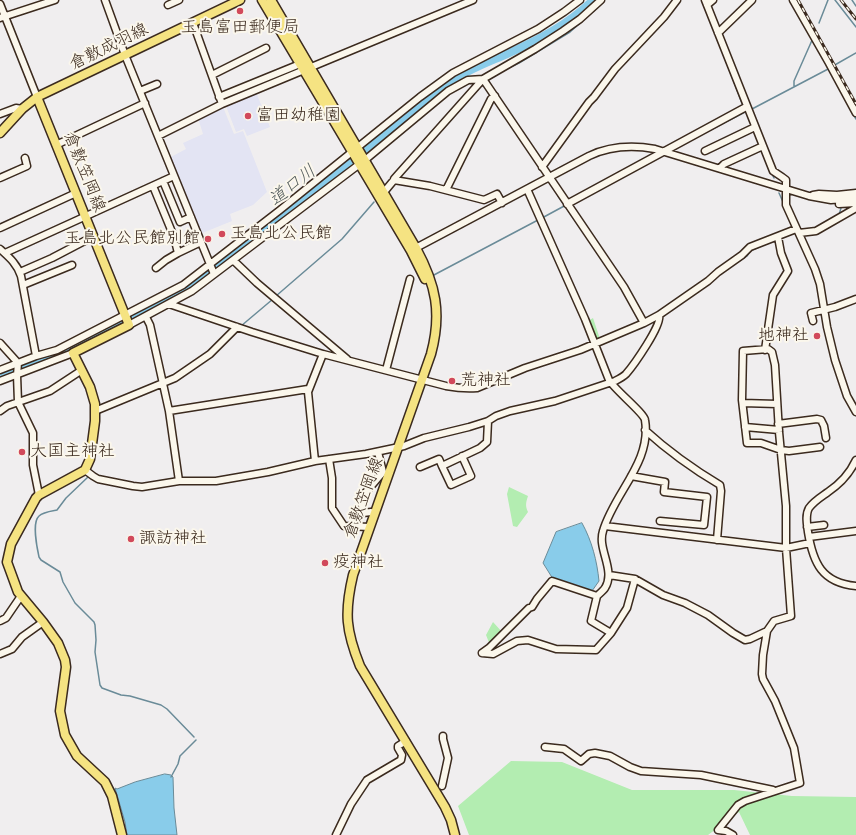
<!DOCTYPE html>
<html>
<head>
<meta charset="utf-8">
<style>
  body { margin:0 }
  canvas { display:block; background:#f0eeef }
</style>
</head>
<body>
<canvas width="856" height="835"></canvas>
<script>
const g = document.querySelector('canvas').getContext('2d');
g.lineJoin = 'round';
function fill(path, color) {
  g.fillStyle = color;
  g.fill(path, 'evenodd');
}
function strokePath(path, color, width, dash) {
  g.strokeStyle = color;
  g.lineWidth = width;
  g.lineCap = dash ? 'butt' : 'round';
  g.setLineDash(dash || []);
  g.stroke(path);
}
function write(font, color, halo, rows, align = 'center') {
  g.font = font + ' Itim,"Klee One",sans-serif';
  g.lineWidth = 4;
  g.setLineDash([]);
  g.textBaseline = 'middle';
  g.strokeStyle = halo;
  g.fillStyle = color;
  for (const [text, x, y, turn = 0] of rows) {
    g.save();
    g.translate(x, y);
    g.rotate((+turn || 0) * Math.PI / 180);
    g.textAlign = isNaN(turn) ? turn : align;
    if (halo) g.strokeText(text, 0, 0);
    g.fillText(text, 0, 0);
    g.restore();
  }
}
fill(new Path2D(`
  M256,92L270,127L247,136L244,129L236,132L226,106Z
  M223,107L234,134L243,131L267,192L253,205L230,214L232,221L200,234L169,158L186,149L183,143L203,134L198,118Z`), '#e3e4f3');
fill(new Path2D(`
  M593,318L600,339H596L588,321Z
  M509,487L528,496C526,502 525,506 528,512L517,527L513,526L507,494Z
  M493,622L503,633L490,645L486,635Z
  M511,761L562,762L632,790H734L792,796L856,797V835H750L739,812L708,835H469L458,806Z`), '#b3edb1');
const water = new Path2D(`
  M582,523C592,541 597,561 599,581L592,591L553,579L543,563L556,532Z
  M165,774L171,775L173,777L174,808L177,835H127L125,822L115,788L117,789L135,782Z`);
fill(water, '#89ccea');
strokePath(water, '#6a8b98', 1);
strokePath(new Path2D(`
  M835,0L856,27
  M852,0L856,6
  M819,23L828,0
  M716,34L743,106
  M833,66L856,53
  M500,72L519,63L570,32L598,7
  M794,86V81L813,38
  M752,109L830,68
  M853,114L856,119
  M693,139L747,111
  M771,172L774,178
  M779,193L783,202
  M558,196L579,226
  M839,215L841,208
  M542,218L566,205
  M738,262L747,256L750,251L770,242
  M432,276L538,220
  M276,296L342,239L374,202
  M241,326L273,299
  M218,350L231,337
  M196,367L202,363
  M88,475V477L66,498L57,510C52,511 43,512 39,516C32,522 37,548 39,557L41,560L60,572L63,582L75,603L94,622L95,625L96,640L95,652L100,685L102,688L121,695L130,696L161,705L167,709L194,737
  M171,777L178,764L180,756L196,740`), '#6a8b98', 1.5);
strokePath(new Path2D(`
  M0,375L24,367L60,352L133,317L202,278L223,260L353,161L452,81C469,69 489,62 507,54C538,40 569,24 593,0`), '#89ccea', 8);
const minor = new Path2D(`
  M105,0L125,55L214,274
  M705,0L773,171L782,177L786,180V205L815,269L820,284L827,327L835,360L847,396L856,412
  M793,0L829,63L856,113
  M0,4L37,97
  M168,5L179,0
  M707,5L713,0
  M0,18L55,0
  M193,23L221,101
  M718,33L752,0
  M212,75L266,48
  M483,79L624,287L644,323
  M140,91L157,84
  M219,97L300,64
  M0,114L16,108L22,109
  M158,136L222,104L473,0
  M56,145L145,103
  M705,151L755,127
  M542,167L589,102L594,97L615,69L664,17L677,0
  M720,168L724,164L763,146
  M0,178L27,166L25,158
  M394,180L430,186L484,200L497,194L502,203
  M163,181L180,222L191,217
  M153,186L174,237L178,253L201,242
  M446,190L491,99L495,96
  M384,192L394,180V179L483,79L535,49L563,31L580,19L601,0
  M813,195L819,194L837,195L856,193
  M567,204L746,107
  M839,204L856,203
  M0,228L76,193
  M799,233L816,231L856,208
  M0,249C10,258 17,264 21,276L36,356
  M412,250L589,156C610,146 632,145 655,149L809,196L831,200L856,198
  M5,253L174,176
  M233,260L257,283L347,359
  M156,268L166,260L178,253
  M20,272L52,258L94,236
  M23,285L72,265
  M169,304L252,332L323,354L446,386C457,388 466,389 477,388L525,368L580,350L644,323L659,315L708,281L718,272L742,255L750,247L796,229
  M146,317L150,325L169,411L179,481
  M813,321L811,313L835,307L856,299
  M129,325L192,291L365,160L448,91L468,80L483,79
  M0,343L18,363
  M765,350L773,295L788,271L781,253L778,237
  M18,363L17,375L18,402L33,433V465L39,495
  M0,370L36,356L57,350L183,285L280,210L420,97L453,73L538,29L564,12L580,0
  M386,370L410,279
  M0,381L73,353
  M743,403L777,404
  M0,411L7,406L50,391L82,370
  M95,411L175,378L210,354L237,327
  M169,411L308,389
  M778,424L817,419L821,420L824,426L826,438
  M745,427L779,430
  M645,430C668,451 693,469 720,485L721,491L717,540
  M329,459L332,478V508L344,526L370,527
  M856,460C850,473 840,484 828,492C821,497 814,501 809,508C805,515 807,524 808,532C813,563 822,583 856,586
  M315,461L308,392L323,354
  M442,466L451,485L471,476L462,456
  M420,467L439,459L442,466L480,448L487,442L488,421
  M85,470L93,476L98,479L133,486L142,487L179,481H216L268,472L315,461L366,454L404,446L424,438L469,427L488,421L496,416L510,411L555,401L615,381C619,379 623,377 626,374C633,366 663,324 659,315
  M631,476L665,482L664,492L707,497L704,525L660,521
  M371,512L363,513L361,498L383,472L378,452
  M605,526L786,548L810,543
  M807,527L824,525
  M809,537L856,531
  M609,575L635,579L663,595L685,603L708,615L733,633L745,640L750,639L767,631
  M597,596L591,621L611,633
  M0,621L6,618L21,596
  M482,653L489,648L529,608L532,607L537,599L552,581L597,596C599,594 603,591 605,588C616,570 597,549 603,531C614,493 652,462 645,420C644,413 615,390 609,380L585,319L527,189
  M482,653L493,654L517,641L528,640L556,649L596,650L611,633L627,608L635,579
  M0,654L12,649L22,637L43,622
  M545,747L564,749L581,761L589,754L595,753L610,756L630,767L641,771L701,775L773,790
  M442,786L448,758L443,739V736
  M336,835L351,804L367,780L401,760L402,755L398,748V746L406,741
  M733,835L726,831L718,830L738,805L745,801L800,783L794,748L775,701L763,679L762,674L763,655L767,631L774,621L791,616L786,548V506L779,432L775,365L772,352L768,349L743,351L742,400L747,443H761L781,450L789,451L820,447`);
const major = new Path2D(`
  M262,0L379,197L411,251L425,279
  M271,0L416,248C436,285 442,313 431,354L353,575C344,613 346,631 360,666L445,807L451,820L455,835
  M37,97L129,325L73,353L90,387L95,404V421L90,459L85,470L39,495L36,498L11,544L7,562L18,592L43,622L58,643L65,660L66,667L60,711L65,735L77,756L105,782L112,796L122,835
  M0,133L22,109L37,97L240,0`);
strokePath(minor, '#3b2a1e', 9);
strokePath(major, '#3b2a1e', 11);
strokePath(minor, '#fbf7ec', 6);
strokePath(major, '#f5e382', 8);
const rail = new Path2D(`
  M798,0L856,104
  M841,0L856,19`);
strokePath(rail, '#3b2a1e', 3);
strokePath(rail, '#fbf7ec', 1.5, [4.5]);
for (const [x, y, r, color] of [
  [240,11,4,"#d1495b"],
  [248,116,4,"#d1495b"],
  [222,234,4,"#d1495b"],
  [208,239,4,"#d1495b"],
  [817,336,4,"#d1495b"],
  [452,381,4,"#d1495b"],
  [22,452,4,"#d1495b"],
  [131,539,4,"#d1495b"],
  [325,563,4,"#d1495b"]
]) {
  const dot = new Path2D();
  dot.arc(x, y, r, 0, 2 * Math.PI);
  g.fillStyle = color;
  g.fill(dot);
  strokePath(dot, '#fbf7ec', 1.5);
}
write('17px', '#3b2a1e', '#fbf7ec', [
  ["玉島富田郵便局",240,28,"center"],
  ["富田幼稚園",256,116],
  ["玉島北公民館",230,234],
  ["玉島北公民館別館",200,239,"right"],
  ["地神社",809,336,"right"],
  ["荒神社",460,381],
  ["大国主神社",30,452],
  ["諏訪神社",139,539],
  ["疫神社",333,563]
], 'left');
write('17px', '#3b2a1e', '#fbf7ec', [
  ["倉敷成羽線",109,47,-26],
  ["倉敷笠岡線",84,172,68],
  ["倉敷笠岡線",364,498,-70]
]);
write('italic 18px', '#525b5b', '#fbf7ec', [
  ["道口川",293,186,-38]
]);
</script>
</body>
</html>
